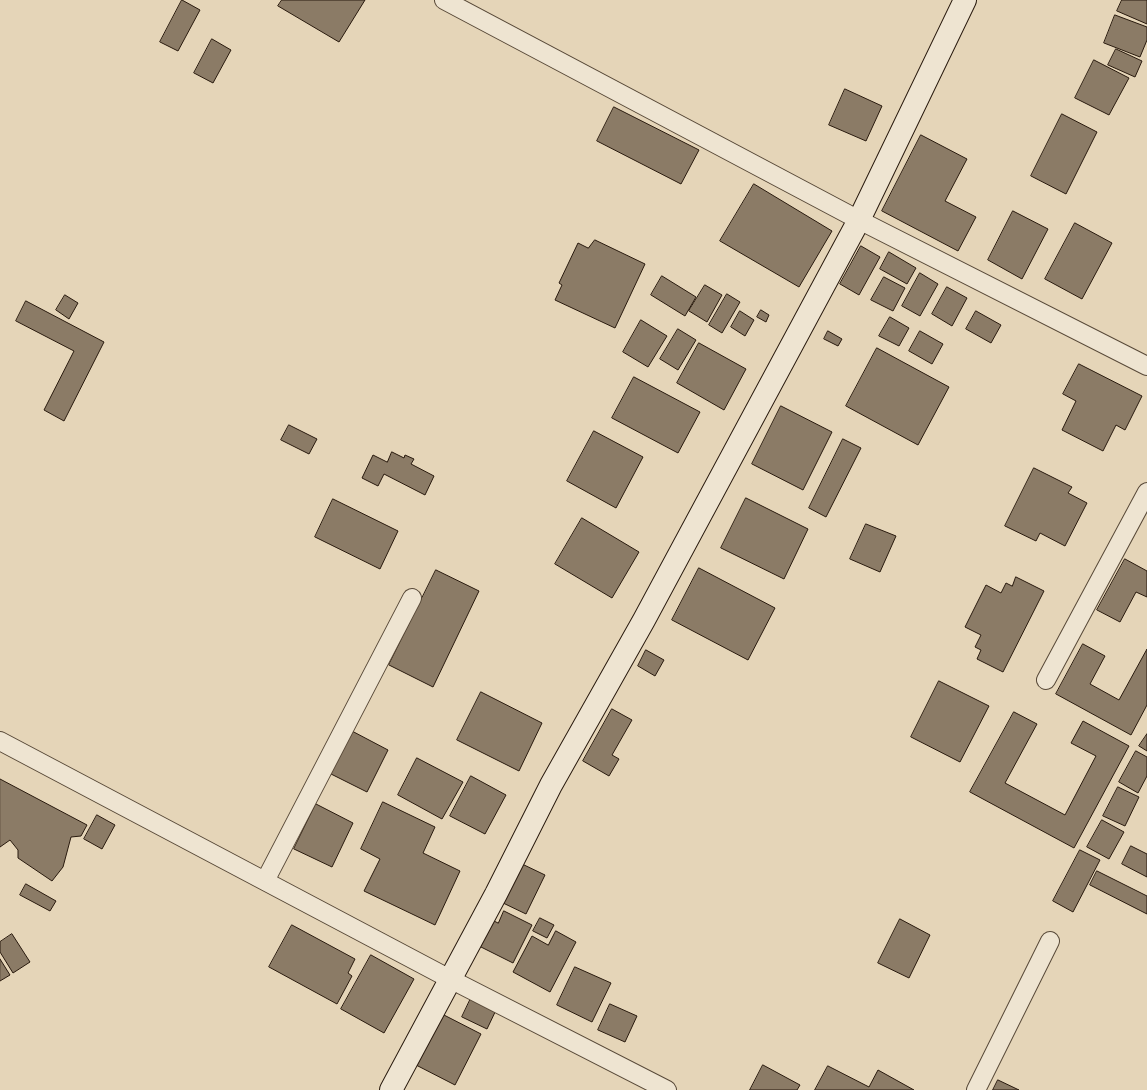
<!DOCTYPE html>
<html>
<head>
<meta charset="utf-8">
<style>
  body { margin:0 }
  canvas { display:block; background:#e5d5b8 }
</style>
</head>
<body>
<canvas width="1147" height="1090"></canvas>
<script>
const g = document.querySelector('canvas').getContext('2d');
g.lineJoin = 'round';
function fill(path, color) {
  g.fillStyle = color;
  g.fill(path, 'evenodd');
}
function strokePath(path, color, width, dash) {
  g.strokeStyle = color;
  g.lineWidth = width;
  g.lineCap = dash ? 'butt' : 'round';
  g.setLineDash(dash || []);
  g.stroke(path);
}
const building = new Path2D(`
  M182,0L200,10L178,51L160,42Z
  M282,0H365L339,42L278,6Z
  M1122,0H1147V24L1117,11Z
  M1115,15L1147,27V40L1140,57L1104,43Z
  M212,39L231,50L213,83L194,73Z
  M1116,49L1142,61L1135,77L1108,65Z
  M1094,60L1129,78L1109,115L1075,98Z
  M845,89L882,106L866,141L829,125Z
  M614,107L699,150L681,184L597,141Z
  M1062,114L1097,132L1066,194L1031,176Z
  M921,135L967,159L945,201L976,217L958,251L882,211Z
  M754,184L832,231L799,287L720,241Z
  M1013,211L1048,229L1022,279L988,260Z
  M1075,223L1112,243L1082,299L1045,279Z
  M595,240L645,264L615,328L555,300L562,285L559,283L578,243L588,248Z
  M861,246L880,257L859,295L840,284Z
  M889,252L916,268L907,284L880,269Z
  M920,273L938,284L920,316L902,306Z
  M662,276L696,297L685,316L651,295Z
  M884,277L905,288L893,311L871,300Z
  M705,285L722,295L707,322L689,311Z
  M947,287L967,298L952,326L932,314Z
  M727,294L740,302L722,333L709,325Z
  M65,295L78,303L69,319L56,310Z
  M26,301L104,342L64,421L44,410L74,351L16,321Z
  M761,310L769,315L766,322L757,317Z
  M740,311L754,320L745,336L731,327Z
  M976,311L1001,325L991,343L966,329Z
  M890,317L909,328L899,346L879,336Z
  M641,320L667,336L648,367L623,352Z
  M678,329L696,340L678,370L660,359Z
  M828,331L842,339L838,346L824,339Z
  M920,331L943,344L932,364L909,351Z
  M699,343L746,369L724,410L677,383Z
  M877,348L949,387L918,445L846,406Z
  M1079,364L1142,396L1125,430L1116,425L1103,451L1062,430L1076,401L1063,394Z
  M634,377L700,412L678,453L612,418Z
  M781,406L832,432L803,490L752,464Z
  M289,425L317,439L309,454L281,440Z
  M594,431L643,457L616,508L567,481Z
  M843,439L861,448L826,517L809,508Z
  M392,452L404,458L405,455L414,459L411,464L434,476L425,495L384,474L378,486L362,478L373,455L387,462Z
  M1034,468L1072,487L1068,493L1087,503L1065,546L1040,533L1036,541L1005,526Z
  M746,498L808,529L784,579L721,548Z
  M333,499L398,531L380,569L315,537Z
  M582,518L639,552L612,598L555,564Z
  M866,524L896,536L880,572L850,559Z
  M1125,559L1147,571V597L1136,592L1120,622L1097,610Z
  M699,568L775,608L748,660L672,620Z
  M436,570L479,591L433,687L389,665Z
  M1016,577L1044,591L1003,672L977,659L981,650L975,647L981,635L965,627L986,585L1001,593L1006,583L1012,586Z
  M1083,644L1105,656L1090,684L1119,700L1147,649V705L1131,735L1056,694Z
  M646,650L664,660L655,676L638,666Z
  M939,681L989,706L960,762L911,737Z
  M481,692L542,723L519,771L457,740Z
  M612,709L632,720L612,755L619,759L609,776L583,761Z
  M1014,712L1037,724L1005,783L1065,815L1096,756L1071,743L1083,721L1129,746L1074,848L970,792Z
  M350,730L388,750L367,792L329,773Z
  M1147,734V751L1139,746Z
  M1136,751L1147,757V776L1138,793L1119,782Z
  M417,758L463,782L442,819L398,795Z
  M471,776L506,795L485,834L450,816Z
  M0,779L87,825L81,836L71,837L63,867L52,881L18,858V850L10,840L0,847Z
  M1118,787L1139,797L1125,826L1103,816Z
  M383,802L435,827L423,853L460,871L435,925L364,891L380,859L361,849Z
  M316,804L353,823L332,867L294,849Z
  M97,815L115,825L102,849L84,839Z
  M1102,820L1124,832L1109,859L1087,847Z
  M1131,846L1147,854V877L1122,864Z
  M1080,850L1100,860L1073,912L1053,901Z
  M520,863L545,875L526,914L501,902Z
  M1097,871L1147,896V914L1090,885Z
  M26,884L56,901L50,911L20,895Z
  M504,911L532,925L513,963L477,945L490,919L498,923Z
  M540,918L554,925L547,938L533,931Z
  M900,919L930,935L909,978L878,963Z
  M292,925L355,959L348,973L352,976L337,1004L269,967Z
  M556,931L576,942L550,992L513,972L532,936L548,945Z
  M12,934L30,962L13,973L0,952V942Z
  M371,955L414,979L384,1033L341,1009Z
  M0,959L10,975L0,981Z
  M575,967L611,983L592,1022L557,1005Z
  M472,996L497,1008L487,1029L462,1017Z
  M610,1004L637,1016L625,1042L598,1030Z
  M442,1014L481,1034L455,1085L416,1065Z
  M763,1065L800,1085L797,1090H750Z
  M828,1066L869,1087L878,1070L914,1090H815Z
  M998,1080L1019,1090H993Z`);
fill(building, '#8b7b66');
strokePath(building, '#291a0e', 1);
const street = new Path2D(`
  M444,0L859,220L1147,366
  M1046,680L1147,492
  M0,741L450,979L667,1090
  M265,881L412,598
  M976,1090L1050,941`);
const secondary = new Path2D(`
  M391,1090L496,894L551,785L644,620L859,220L965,0`);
strokePath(street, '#584938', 20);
strokePath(secondary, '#291a0e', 24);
strokePath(street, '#eee4d1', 18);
strokePath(secondary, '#eee4d1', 22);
</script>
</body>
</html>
